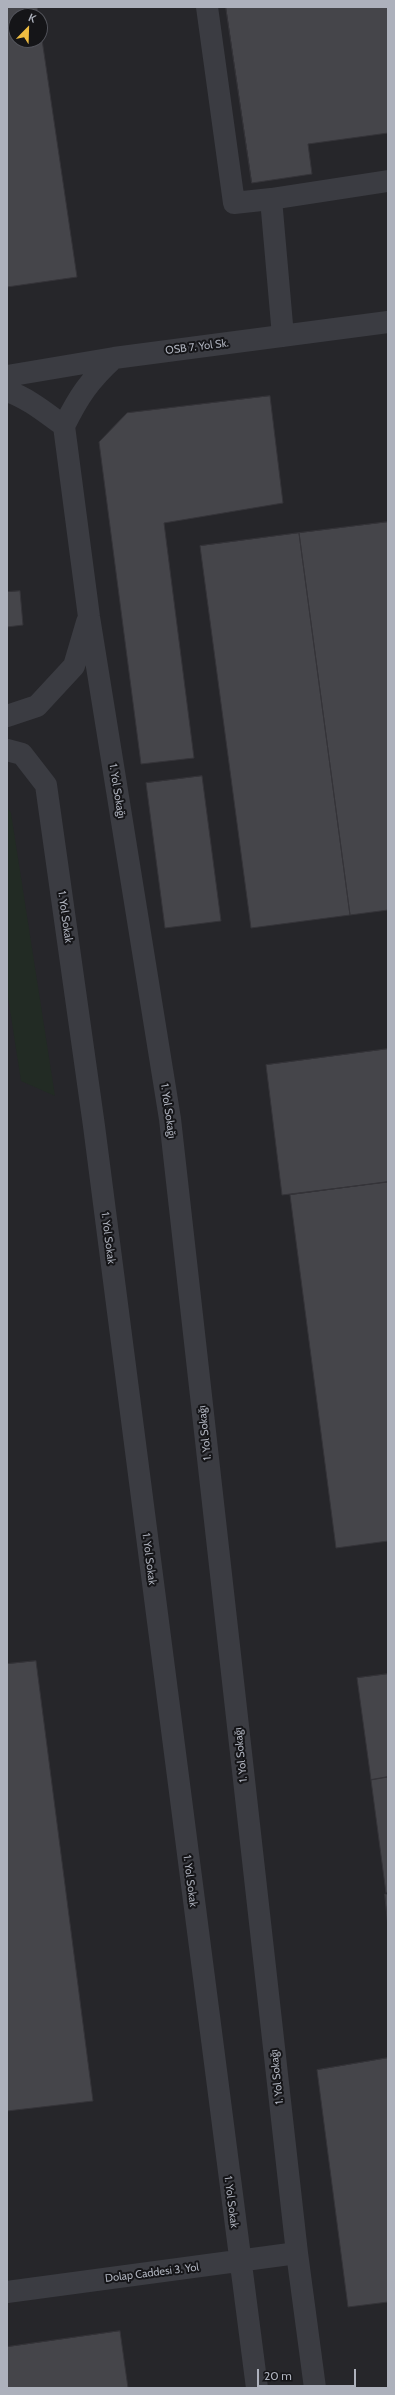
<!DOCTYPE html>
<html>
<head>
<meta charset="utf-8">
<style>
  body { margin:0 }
  #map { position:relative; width:395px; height:2395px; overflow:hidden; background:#1a1a1d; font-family:Cabin,sans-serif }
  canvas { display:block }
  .frame { position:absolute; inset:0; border:8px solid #adb1bc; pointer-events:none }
  .north { position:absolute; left:8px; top:8px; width:40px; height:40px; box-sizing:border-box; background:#151518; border:1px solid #52535a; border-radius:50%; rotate:23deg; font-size:11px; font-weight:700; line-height:16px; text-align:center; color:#adb1bc }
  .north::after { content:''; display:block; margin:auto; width:14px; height:18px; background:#eebc41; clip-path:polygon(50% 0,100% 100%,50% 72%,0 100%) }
  .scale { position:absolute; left:257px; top:2369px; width:99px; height:18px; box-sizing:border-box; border:2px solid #adb1bc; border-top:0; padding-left:5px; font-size:12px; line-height:14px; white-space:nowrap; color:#adb1bc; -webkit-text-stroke:3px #151518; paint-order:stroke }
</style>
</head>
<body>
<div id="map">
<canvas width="395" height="2395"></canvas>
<div class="frame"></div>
<div class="north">K</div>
<div class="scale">20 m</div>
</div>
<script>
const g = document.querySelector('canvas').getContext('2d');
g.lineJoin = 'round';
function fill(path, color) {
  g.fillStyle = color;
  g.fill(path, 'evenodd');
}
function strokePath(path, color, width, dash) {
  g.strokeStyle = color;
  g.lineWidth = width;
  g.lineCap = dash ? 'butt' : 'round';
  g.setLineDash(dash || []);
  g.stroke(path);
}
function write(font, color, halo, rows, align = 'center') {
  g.font = font + ' Cabin,sans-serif';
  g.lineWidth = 4;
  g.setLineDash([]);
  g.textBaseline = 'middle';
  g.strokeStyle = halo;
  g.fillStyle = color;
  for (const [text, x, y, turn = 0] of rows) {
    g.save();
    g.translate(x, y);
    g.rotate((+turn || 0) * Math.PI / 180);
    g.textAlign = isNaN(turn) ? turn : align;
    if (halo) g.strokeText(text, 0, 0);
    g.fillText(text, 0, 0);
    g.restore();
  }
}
fill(new Path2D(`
  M7,7H388V2388H7ZM16,16H40V40H16Z`), '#26262a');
fill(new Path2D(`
  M7,807L11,813L55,1096L21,1081L7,991Z`), '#222b24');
const building = new Path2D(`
  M7,7H37L39,16H16V40H40V26L77,277L7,287Z
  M226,7H388V133L308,144L312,174L252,183Z
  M270,396L283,503L164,523L194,758L141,764L99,442L127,413Z
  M388,522V910L350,915L299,533Z
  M299,533L350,915L251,928L200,546Z
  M20,591L23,625L7,627V592Z
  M202,776L221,921L165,928L146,783Z
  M388,1049V1182L282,1195L266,1065Z
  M388,1182V1541L336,1548L290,1195Z
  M36,1661L93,2101L7,2111V1664Z
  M388,1674V1777L371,1780L357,1678Z
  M388,1777V1892L386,1893L371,1780Z
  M385,1894H388V1927Z
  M388,2058V2302L348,2307L317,2070Z
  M120,2331L128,2388H7V2347Z`);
fill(building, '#45454a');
strokePath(building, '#353439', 1);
strokePath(new Path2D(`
  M207,7L234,203L271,199L283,336
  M271,199L388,181
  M7,376L114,358L388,322
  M7,391C28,398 46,413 64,426L89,617L170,1119L297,2253L315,2388
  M64,426C79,396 89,381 114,358
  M7,716L37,706L74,666L87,622
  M7,750L22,754L46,785L94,1126L257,2388
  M7,2292L297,2253`), '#3b3c42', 22);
write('11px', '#adb1bc', '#151518', [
  ["OSB 7. Yol Sk.",197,347,-7],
  ["1. Yol Sokağı",117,791,81],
  ["1. Yol Sokak",65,917,82],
  ["1. Yol Sokağı",168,1111,82],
  ["1. Yol Sokak",108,1238,83],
  ["1. Yol Sokağı",205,1433,-96],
  ["1. Yol Sokak",149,1559,83],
  ["1. Yol Sokağı",241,1755,-96],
  ["1. Yol Sokak",190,1881,83],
  ["1. Yol Sokağı",277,2077,-96],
  ["1. Yol Sokak",231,2202,83],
  ["Dolap Caddesi 3. Yol",152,2273,-7]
]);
</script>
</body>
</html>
